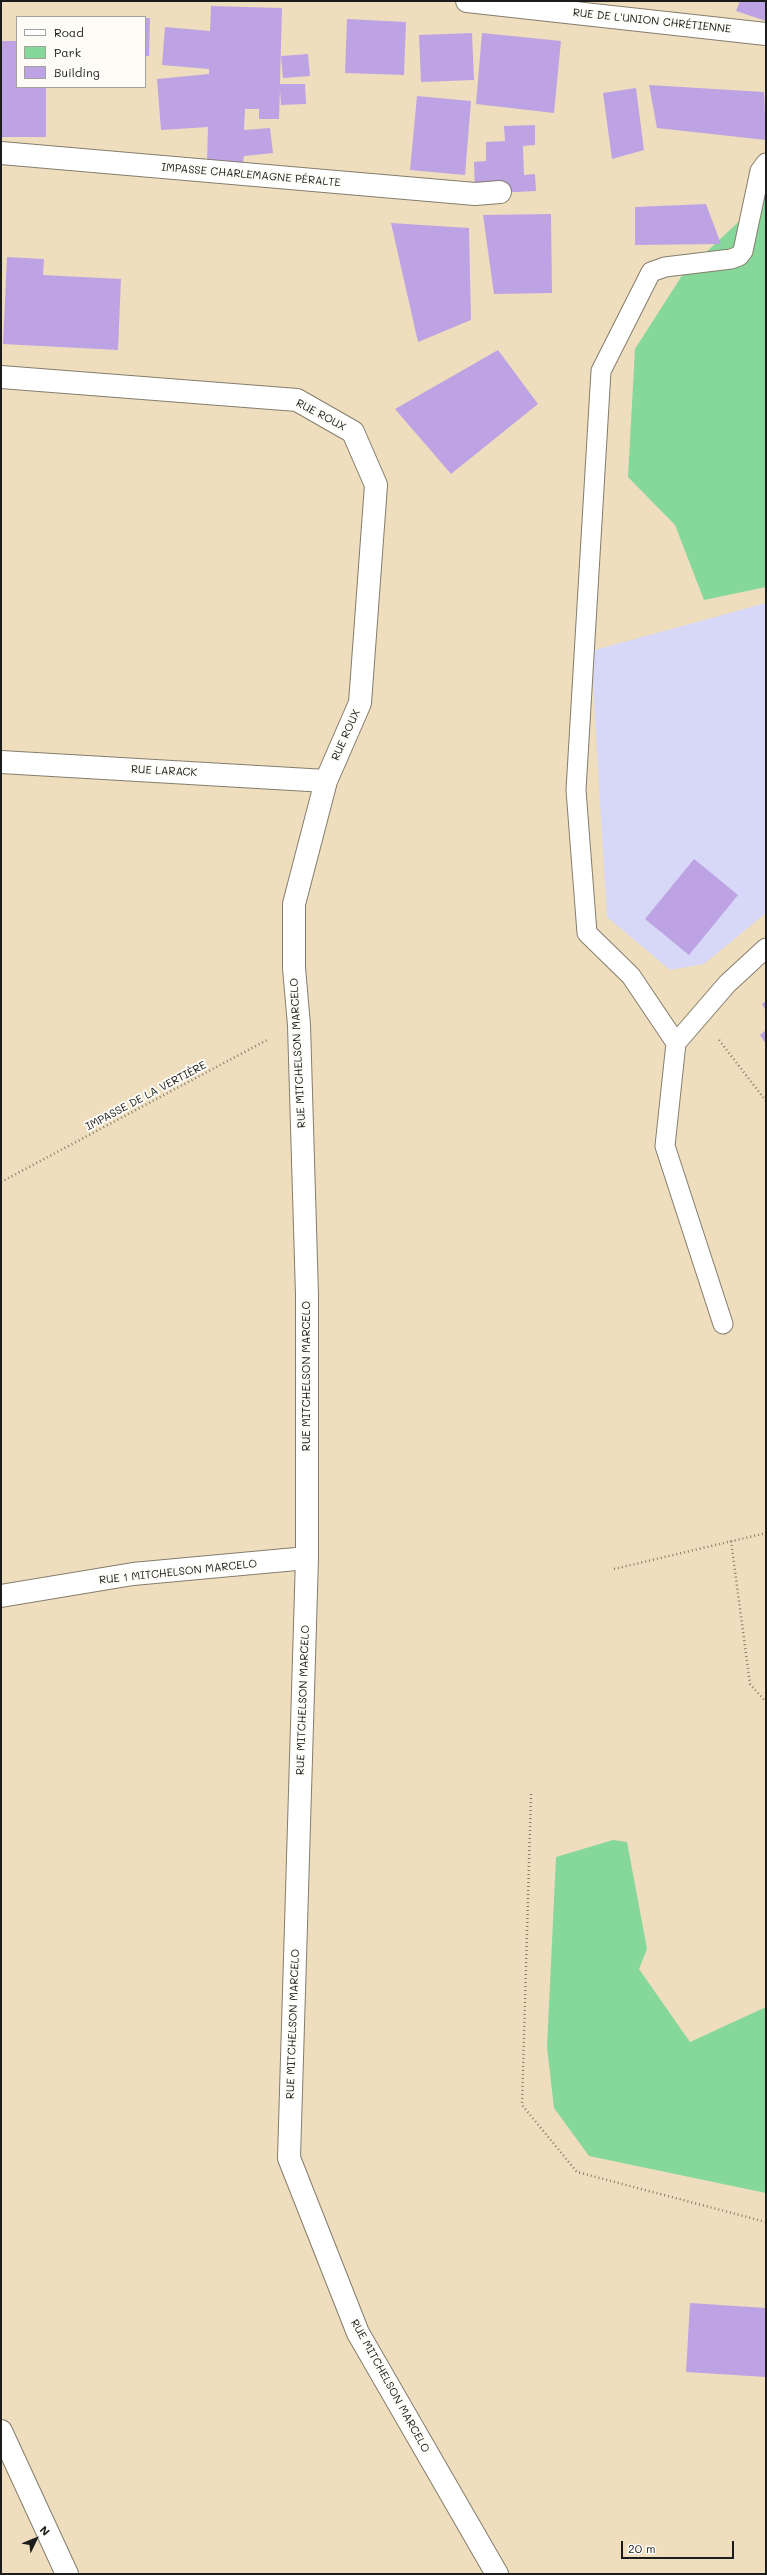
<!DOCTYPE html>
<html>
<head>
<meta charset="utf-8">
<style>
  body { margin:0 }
  #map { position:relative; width:767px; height:2575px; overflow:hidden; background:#eedebd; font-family:Mali,sans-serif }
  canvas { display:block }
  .frame { position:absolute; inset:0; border:2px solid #1c1c1c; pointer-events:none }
  .legend { position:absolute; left:16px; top:16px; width:130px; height:72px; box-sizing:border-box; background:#fdfcf7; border:1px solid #a3a29f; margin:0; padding:5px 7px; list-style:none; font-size:12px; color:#1c1c1c }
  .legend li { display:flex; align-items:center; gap:8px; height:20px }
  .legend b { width:20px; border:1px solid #a3a29f }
  .north { position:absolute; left:16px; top:2519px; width:40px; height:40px; -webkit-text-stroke:3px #fdfcf7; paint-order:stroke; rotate:47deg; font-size:11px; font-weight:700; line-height:16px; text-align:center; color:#1c1c1c }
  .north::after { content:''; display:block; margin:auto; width:14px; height:18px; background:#1c1c1c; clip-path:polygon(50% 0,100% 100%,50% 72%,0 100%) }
  .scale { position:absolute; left:621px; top:2541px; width:113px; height:18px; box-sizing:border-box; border:2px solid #1c1c1c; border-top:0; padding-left:5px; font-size:12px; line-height:14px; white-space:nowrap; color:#1c1c1c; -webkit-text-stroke:3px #fdfcf7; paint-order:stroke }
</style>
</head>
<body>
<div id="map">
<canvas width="767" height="2575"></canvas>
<div class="frame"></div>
<ul class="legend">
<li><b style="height:5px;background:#fff"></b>Road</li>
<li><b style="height:11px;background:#85d899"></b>Park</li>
<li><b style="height:11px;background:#bda3e4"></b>Building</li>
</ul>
<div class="north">N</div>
<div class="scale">20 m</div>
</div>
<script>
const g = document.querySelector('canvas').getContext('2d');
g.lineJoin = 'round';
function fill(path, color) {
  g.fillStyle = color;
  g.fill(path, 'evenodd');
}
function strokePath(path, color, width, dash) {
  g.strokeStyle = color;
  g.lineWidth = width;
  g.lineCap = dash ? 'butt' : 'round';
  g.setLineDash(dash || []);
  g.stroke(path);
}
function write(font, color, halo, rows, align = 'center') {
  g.font = font + ' Mali,sans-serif';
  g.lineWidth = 4;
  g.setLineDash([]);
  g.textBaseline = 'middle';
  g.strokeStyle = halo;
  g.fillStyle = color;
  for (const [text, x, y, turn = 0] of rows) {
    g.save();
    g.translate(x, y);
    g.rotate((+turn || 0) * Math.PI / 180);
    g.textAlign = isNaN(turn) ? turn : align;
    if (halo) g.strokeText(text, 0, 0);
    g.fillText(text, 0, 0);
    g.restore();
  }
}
fill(new Path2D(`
  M766,603V913L704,964L670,970L607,917L591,651Z`), '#d7d7f8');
fill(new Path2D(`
  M766,196V587L704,600L675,525L628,477L635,349L683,274Z
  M613,1840L627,1842L647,1949L639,1969L690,2042L766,2007V2193L589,2156L554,2108L547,2047L556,1857Z`), '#85d899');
fill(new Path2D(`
  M740,1H766V21L736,11Z
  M211,6L282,8L280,84H305L306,104L281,105L280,89L279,119H259V109H245L244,130L270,128L273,153L244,156L243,163L207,162L208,127L161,130L157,79L209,74V69L162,65L165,27L210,31Z
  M145,18H150L149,56H145Z
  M347,19L406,22L404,75L345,73Z
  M472,33L474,80L421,82L419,35Z
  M482,33L561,41L554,113L476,104Z
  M1,41H17V87H46V137H1Z
  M308,54L310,76L283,78L281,56Z
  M649,85L764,92L766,140L657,128Z
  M636,88L644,150L612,159L603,93Z
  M417,96L471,101L465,175L410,170Z
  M535,125V145L523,146L524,175L535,174L536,191L475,194L474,162L486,161V142L505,141L504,126Z
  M706,204L721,244L635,245V207Z
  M551,214L552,293L494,294L483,215Z
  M391,223L469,228L471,320L418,342Z
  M7,257L44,259L43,275L121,279L118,350L3,344Z
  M498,350L538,404L451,474L395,409Z
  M694,859L738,895L689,955L645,919Z
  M766,1001V1011L762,1004Z
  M766,1030V1044L760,1035Z
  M690,2303L766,2308V2377L686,2372Z`), '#bda3e4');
const lane = new Path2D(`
  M676,1043L727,984L766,948
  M723,1324L665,1146L676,1043L631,976L587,933L576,790L601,371L651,272L665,267L731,259L739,256L743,251L760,171L766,163`);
const street = new Path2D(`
  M467,1L766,34
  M1,153L475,194L500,192
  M1,377L297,400L353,432L376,485L360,703L326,781L294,904V968L299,1025L307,1295V1558L289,2158L358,2333L497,2574
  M1,762L326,781
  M1,1596L133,1574L307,1558
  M1,2431L67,2574`);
strokePath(lane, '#857d6c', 21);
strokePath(street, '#857d6c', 24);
strokePath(new Path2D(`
  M719,1040L766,1101
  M1,1182L267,1040
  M731,1541L750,1684L766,1702
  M614,1569L766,1533
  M531,1794L522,2105L577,2172L766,2222`), '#857d6c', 2.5, [1, 3]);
strokePath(lane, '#fff', 19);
strokePath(street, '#fff', 22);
write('11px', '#1c1c1c', '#fdfcf7', [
  ["RUE DE L'UNION CHRÉTIENNE",652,21,6],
  ["IMPASSE CHARLEMAGNE PÉRALTE",251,175,5],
  ["RUE ROUX",321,415,28],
  ["RUE ROUX",346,735,-66],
  ["RUE LARACK",164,771,3],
  ["RUE MITCHELSON MARCELO",298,1053,-93],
  ["IMPASSE DE LA VERTIÈRE",146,1096,-28],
  ["RUE MITCHELSON MARCELO",307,1376,-90],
  ["RUE 1 MITCHELSON MARCELO",178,1572,-6],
  ["RUE MITCHELSON MARCELO",303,1700,-88],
  ["RUE MITCHELSON MARCELO",293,2024,-88],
  ["RUE MITCHELSON MARCELO",390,2386,61]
]);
</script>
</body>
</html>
